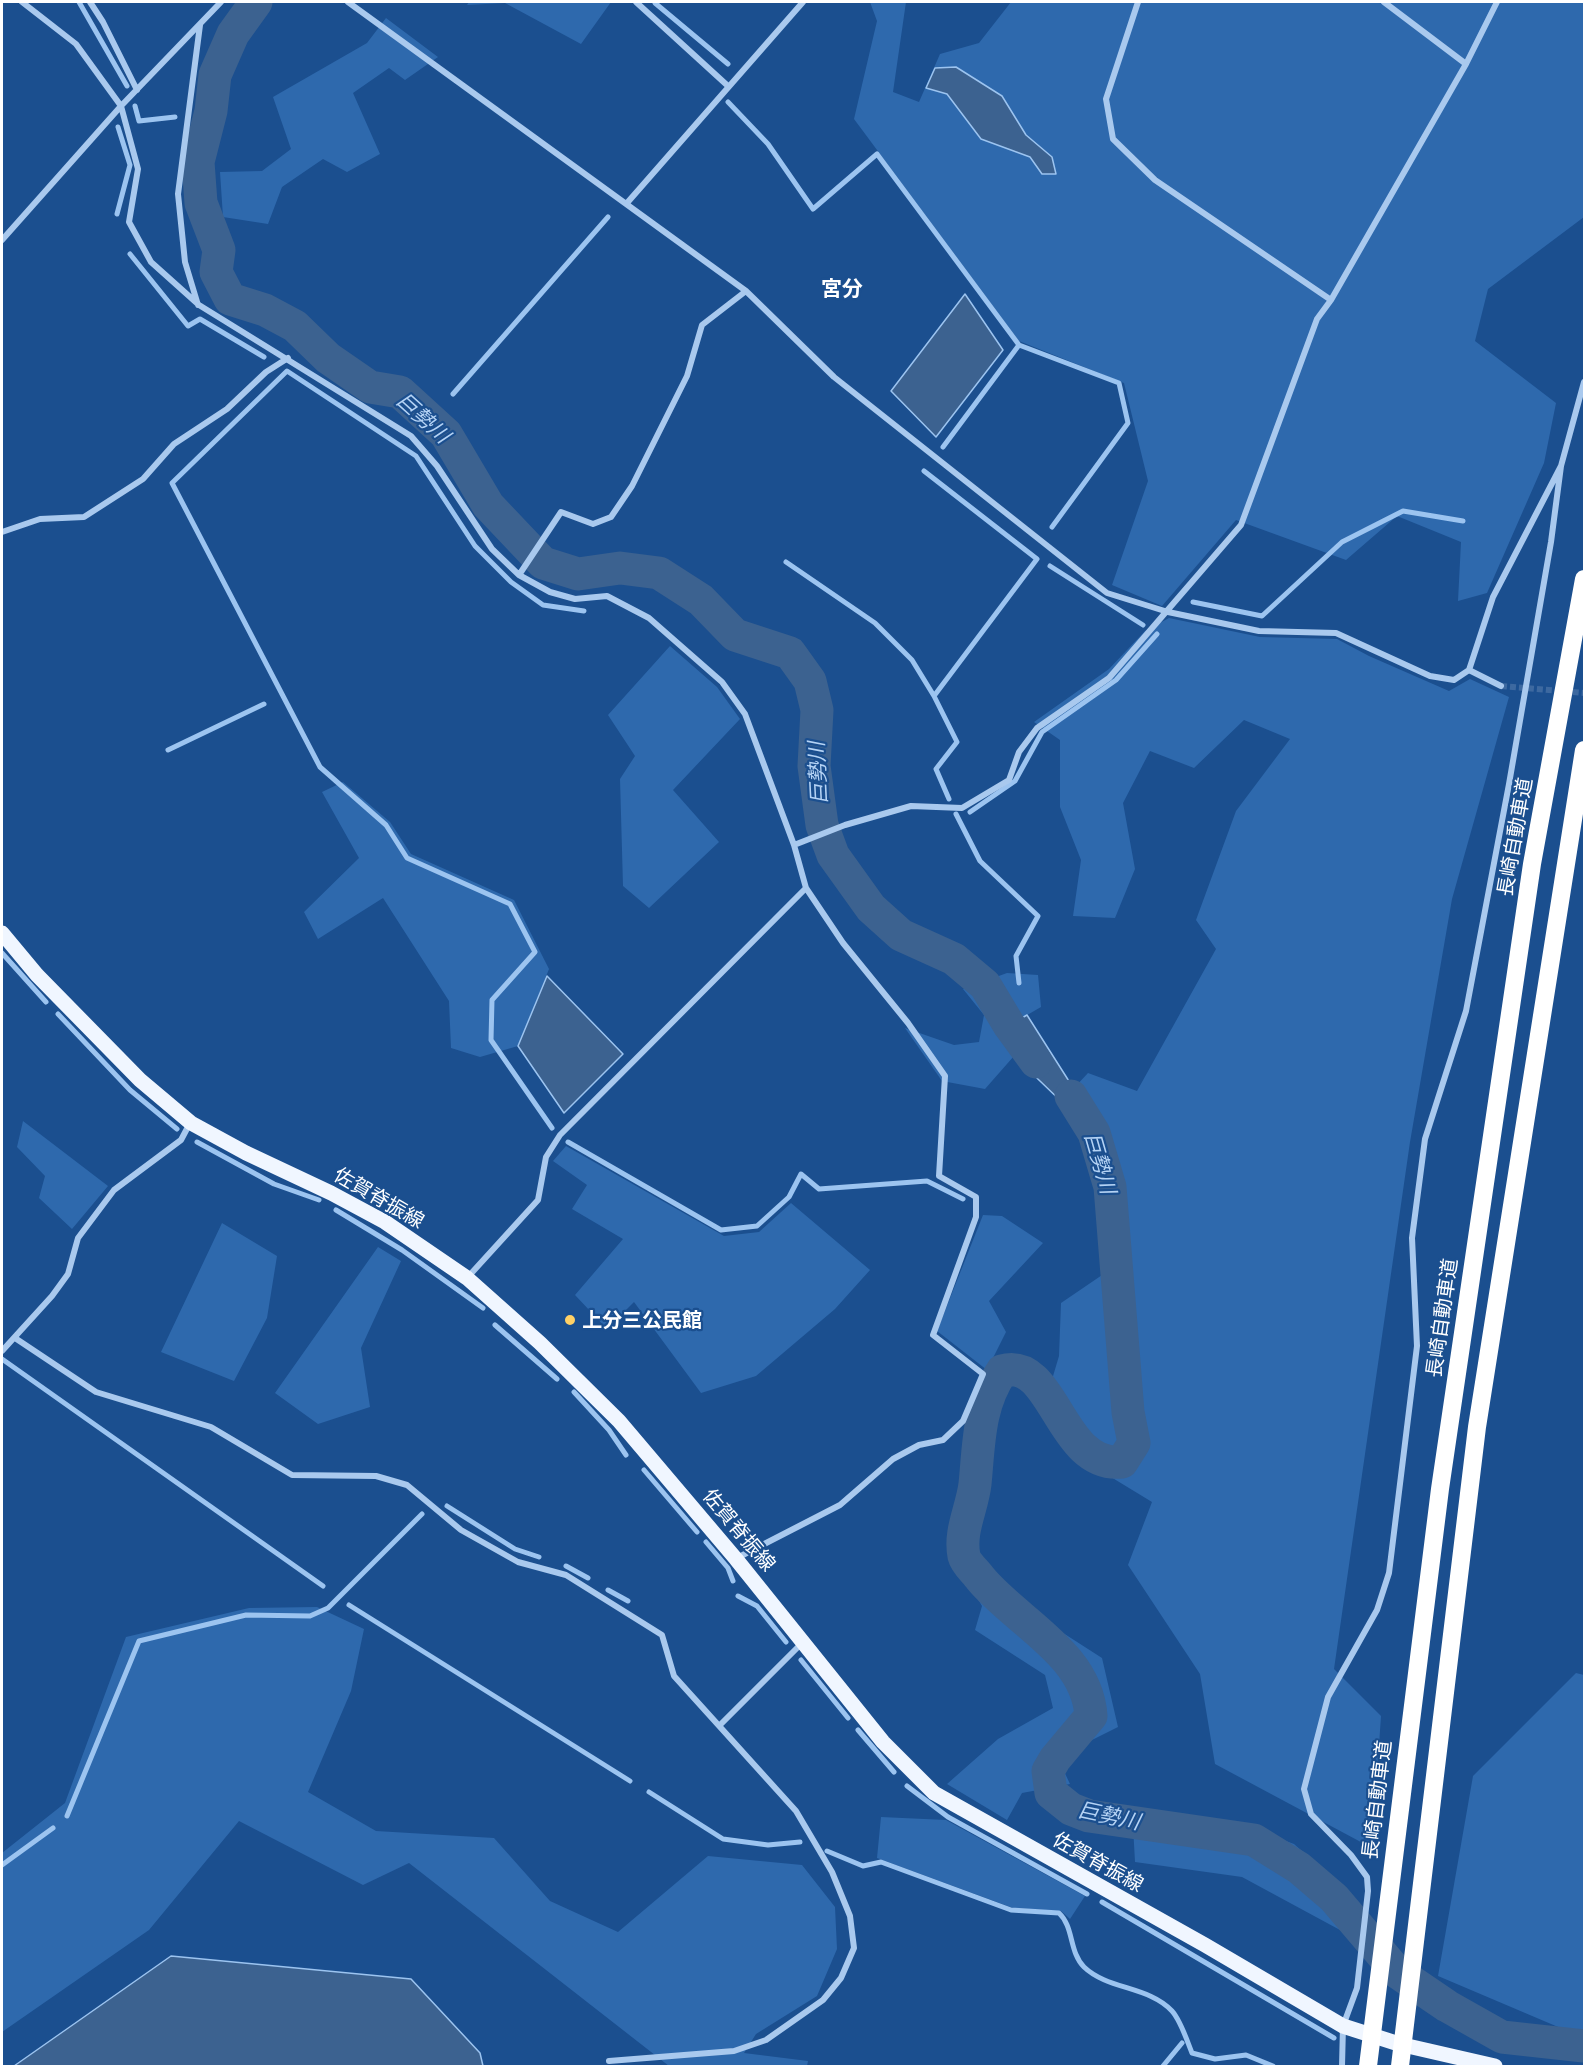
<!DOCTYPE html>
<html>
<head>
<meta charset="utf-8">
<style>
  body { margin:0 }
  #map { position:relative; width:1586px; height:2068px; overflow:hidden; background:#1b4f8f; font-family:Barlow,sans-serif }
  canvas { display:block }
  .frame { position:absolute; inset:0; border:3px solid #fff; pointer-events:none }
</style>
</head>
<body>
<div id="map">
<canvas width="1586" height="2068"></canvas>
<div class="frame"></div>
</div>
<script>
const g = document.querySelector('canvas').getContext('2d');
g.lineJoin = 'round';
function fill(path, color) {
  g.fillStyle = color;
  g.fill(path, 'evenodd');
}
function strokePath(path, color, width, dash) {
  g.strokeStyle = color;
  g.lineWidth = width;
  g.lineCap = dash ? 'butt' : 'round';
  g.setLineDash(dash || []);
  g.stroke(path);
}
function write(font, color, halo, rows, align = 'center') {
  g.font = font + ' Barlow,"Noto Sans JP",sans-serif';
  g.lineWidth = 4.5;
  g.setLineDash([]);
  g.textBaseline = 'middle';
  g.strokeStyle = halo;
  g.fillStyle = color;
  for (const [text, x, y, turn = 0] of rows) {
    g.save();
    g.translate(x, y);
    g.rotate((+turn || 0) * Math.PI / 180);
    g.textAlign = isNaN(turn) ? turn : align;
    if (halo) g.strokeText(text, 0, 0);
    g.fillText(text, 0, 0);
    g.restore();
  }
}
fill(new Path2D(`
  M469,2H611L581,44L505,3L467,5Z
  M870,2H906L893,92L919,102L940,54L979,43L1011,2H1584V217L1488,289L1475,341L1556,403L1544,463L1487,593L1458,601L1461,542L1397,516L1346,560L1236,520L1162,606L1112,585L1148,481L1124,383L1019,341L854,119L877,21Z
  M386,18L438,57L405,80L389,68L353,93L380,154L347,172L323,159L282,187L268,224L223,217L220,172L262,171L291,149L273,97L367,43Z
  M1169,618L1260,637L1337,639L1369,656L1449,691L1470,679L1509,697L1452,899L1410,1142L1334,1669L1381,1716L1372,1848L1215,1764L1200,1674L1128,1565L1152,1502L1078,1457L1042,1413L1059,1356L1061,1303L1108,1271L1104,1191L1093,1158L1094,1133L1086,1108L1074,1088L1088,1073L1137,1091L1216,949L1196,920L1236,811L1290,739L1244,720L1194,768L1150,751L1123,803L1135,869L1115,918L1073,916L1081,860L1060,807V740L1034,722L1109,669L1145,631Z
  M670,646L717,687L740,719L673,790L719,842L649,908L623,886L620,779L635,756L608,715Z
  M343,782L390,822L411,854L514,900L549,969L518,1046L480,1057L451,1048L449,1001L383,898L318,939L304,912L359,858L322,792Z
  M1007,973L1038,975L1041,1007L1003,1029L1014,1056L985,1089L942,1081L905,1028L954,1045L979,1042L984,1015L963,989Z
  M23,1121L108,1186L72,1229L39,1198L45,1176L17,1147Z
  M566,1146L724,1236L759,1232L791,1203L870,1270L835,1309L756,1376L701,1393L634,1302L607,1329L575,1295L623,1239L572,1209L587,1185L553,1161Z
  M983,1215L1002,1216L1043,1243L989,1301L1006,1332L987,1370L937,1331Z
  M222,1223L277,1256L267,1318L234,1381L161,1352Z
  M378,1247L401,1261L361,1348L370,1407L318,1424L275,1393Z
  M989,1568L1046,1622L1102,1658L1118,1727L1084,1744L1062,1767L1070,1784L1022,1793L1007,1820L947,1784L998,1739L1053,1708L1045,1675L975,1630L982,1606L961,1571Z
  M317,1607L364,1629L351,1691L308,1792L376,1831L494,1838L550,1901L618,1932L708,1856L802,1865L835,1907L837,1949L817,1996L756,2034L744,2053L808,2061L807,2066H669L409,1863L363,1885L239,1821L149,1930L2,2032V1853L65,1803L126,1637L249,1608Z
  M1576,1673L1584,1675V2038L1438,1976L1473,1776Z
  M1132,1808L1235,1822L1294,1844L1346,1890L1340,1930L1242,1877L1135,1862Z
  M881,1817L946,1820L1085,1896L1070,1919L1061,1911L1013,1908L877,1858Z`), '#2e69ad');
const water = new Path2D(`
  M956,67L1002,96L1026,135L1052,157L1056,174H1042L1030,157L981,139L947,94L926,88L935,68Z
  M965,294L1003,350L936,437L891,391Z
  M547,976L623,1054L564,1113L518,1046Z
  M1027,1015L1086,1108L1094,1133L1014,1056L1003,1029Z
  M171,1956L411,1979L480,2053L483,2066H14Z`);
fill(water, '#3c6290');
strokePath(water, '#9cc4f0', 1.5);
strokePath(new Path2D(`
  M79,2L127,86
  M657,2L655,3L728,64
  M728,102L768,144L813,209L877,154L1019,345L1119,383L1128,423L1052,527
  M135,106L139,121L175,117
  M117,214L130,165L118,127
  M130,254L188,326L200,319L264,357
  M453,394L608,217
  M943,447L1019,345
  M924,471L1037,559L934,696L957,742L936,769L949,799
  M786,562L875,623L912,660L934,696
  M1050,566L1143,625
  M1193,602L1262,616L1342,542L1403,511L1463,521
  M168,750L264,704
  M970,812L1015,781L1042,732L1116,680L1157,634
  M956,814L980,861L1038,916L1016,956L1019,983
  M2,953L46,1002
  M58,1014L130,1090L177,1129
  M552,1128L491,1040L492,1000L535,952L510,904L407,858L386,825L320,767L172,483L287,371L416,456L475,546L511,582L543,605L584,611
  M197,1142L274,1184L319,1200
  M568,1142L721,1230L757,1226L789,1197L801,1174L819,1189L927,1181L963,1199
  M336,1210L402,1250L483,1308
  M495,1325L557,1379
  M2,1359L323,1586
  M574,1392L609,1430L626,1455
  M644,1470L697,1532
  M447,1506L515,1549L539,1557
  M706,1542L728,1568L733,1581
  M566,1566L588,1578
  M608,1590L628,1601
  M738,1596L757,1606L786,1642
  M349,1605L630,1781
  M801,1660L848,1718
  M858,1730L894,1772
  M907,1786L948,1817L1087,1894
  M649,1792L723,1839L768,1845L800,1842
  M67,1816L139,1641L246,1615L310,1616L328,1608L422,1514
  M827,1851L863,1866L881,1862L1011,1910L1059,1913C1074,1927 1069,1952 1084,1967C1108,1990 1149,1986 1172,2011C1181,2021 1187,2041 1192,2053L1215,2059L1246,2055L1273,2066
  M2,1865L53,1828
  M1102,1902L1334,2038
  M1383,1984L1397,1972
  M1163,2066L1182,2043`), '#9cc4f0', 5);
strokePath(new Path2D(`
  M256,2L233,34L215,75L211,111L198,162L201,203L219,250L216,272L230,299L265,310L295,326L328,358L370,387L400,392L446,434L488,505L543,563L578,574L620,568L659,573L701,600L735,635L790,653L810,681L817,710L814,766L822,825L833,855L871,908L901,935L954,959L985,985L1009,1025L1036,1062
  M1071,1096L1094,1133L1110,1187L1128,1412L1134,1443L1122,1462C1059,1469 1055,1356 1002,1371C978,1406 979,1444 975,1484C972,1509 959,1531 964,1556C966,1564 975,1571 980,1578C1016,1622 1087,1653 1091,1716L1055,1759L1048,1771L1051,1793L1071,1809L1089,1816L1254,1840L1299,1868L1334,1898L1397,1972L1447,2006L1502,2037L1584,2046`), '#3c6290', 33);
strokePath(new Path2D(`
  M1501,686L1584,693`), '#3d69a0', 6, [6, 3]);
strokePath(new Path2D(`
  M22,2L76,44L121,106L138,169L129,222L151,262L199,305L411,436L437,466L492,549L519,575L550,592L575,599L607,596L649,618L722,682L745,714L794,845L806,888L843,943L908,1023L945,1076L939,1176L976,1197V1217L933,1335L983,1374L963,1421L943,1440L919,1445L893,1459L840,1505L737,1558
  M90,2L103,22L137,90
  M348,2L746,291L834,377L1107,593L1168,612L1259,631L1336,633L1430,676L1454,680L1469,670L1493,597L1561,466L1584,382
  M636,2L728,86
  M1138,2L1106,99L1113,139L1155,180L1331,300
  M1384,2L1466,64
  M627,203L803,2
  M2,240L121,106L221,2
  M198,305L185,262L178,194L200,25
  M2,532L40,519L84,517L143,479L174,444L227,409L266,372L288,358
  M519,575L561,512L593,524L611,517L632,486L687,376L702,325L746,291
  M1469,670L1501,686
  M794,845L845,825L911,806L962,808L1009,780L1019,752L1037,728L1109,678L1241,525L1317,319L1331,300L1466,64L1497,2
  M467,1278L538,1200L546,1157L560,1135L806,888
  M15,1338L96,1392L211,1427L292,1475L376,1476L407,1485L461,1530L518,1562L566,1575L662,1635L674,1676L796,1811L832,1872L850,1916L854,1948L841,1978L823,2000L766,2040L734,2051L609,2061
  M2,1351L52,1296L68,1274L78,1238L114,1190L181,1140L190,1123
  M720,1725L803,1642
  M1342,2066L1343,2026L1357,1988L1368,1891L1367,1877L1351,1855L1311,1814L1304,1789L1328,1697L1377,1610L1389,1573L1417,1346L1412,1238L1425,1139L1466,1011L1509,784L1551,542L1561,466`), '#a9c9ee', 6);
strokePath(new Path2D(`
  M2,933L37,975L140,1080L191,1123L246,1153L331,1193L385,1222L467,1278L540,1343L619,1421L736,1559L883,1742L934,1793L1205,1945L1343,2026L1399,2044L1495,2066`), '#f0f6ff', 15);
strokePath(new Path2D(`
  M1368,2066L1440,1489L1532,864L1584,579
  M1400,2066L1477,1427L1584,750`), '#fff', 18);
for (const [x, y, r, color] of [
  [570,1320,6,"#ffd166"]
]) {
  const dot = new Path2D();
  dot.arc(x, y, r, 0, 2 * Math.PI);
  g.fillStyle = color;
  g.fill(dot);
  strokePath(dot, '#1b4f8f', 2);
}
write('20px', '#fff', '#1b4f8f', [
  ["長崎自動車道",1515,837,-80],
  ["佐賀脊振線",379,1198,30],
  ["長崎自動車道",1442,1318,-82],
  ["佐賀脊振線",739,1530,50],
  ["長崎自動車道",1377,1800,-83],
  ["佐賀脊振線",1098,1862,29]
]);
write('bold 20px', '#fff', '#1b4f8f', [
  ["上分三公民館",582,1320]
], 'left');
write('bold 21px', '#fff', '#1b4f8f', [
  ["宮分",842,289]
]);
write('italic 21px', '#b5d3f5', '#1b4f8f', [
  ["巨勢川",423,418,42],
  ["巨勢川",818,773,-93],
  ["巨勢川",1100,1163,74],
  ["巨勢川",1109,1816,12]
]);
</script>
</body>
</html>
